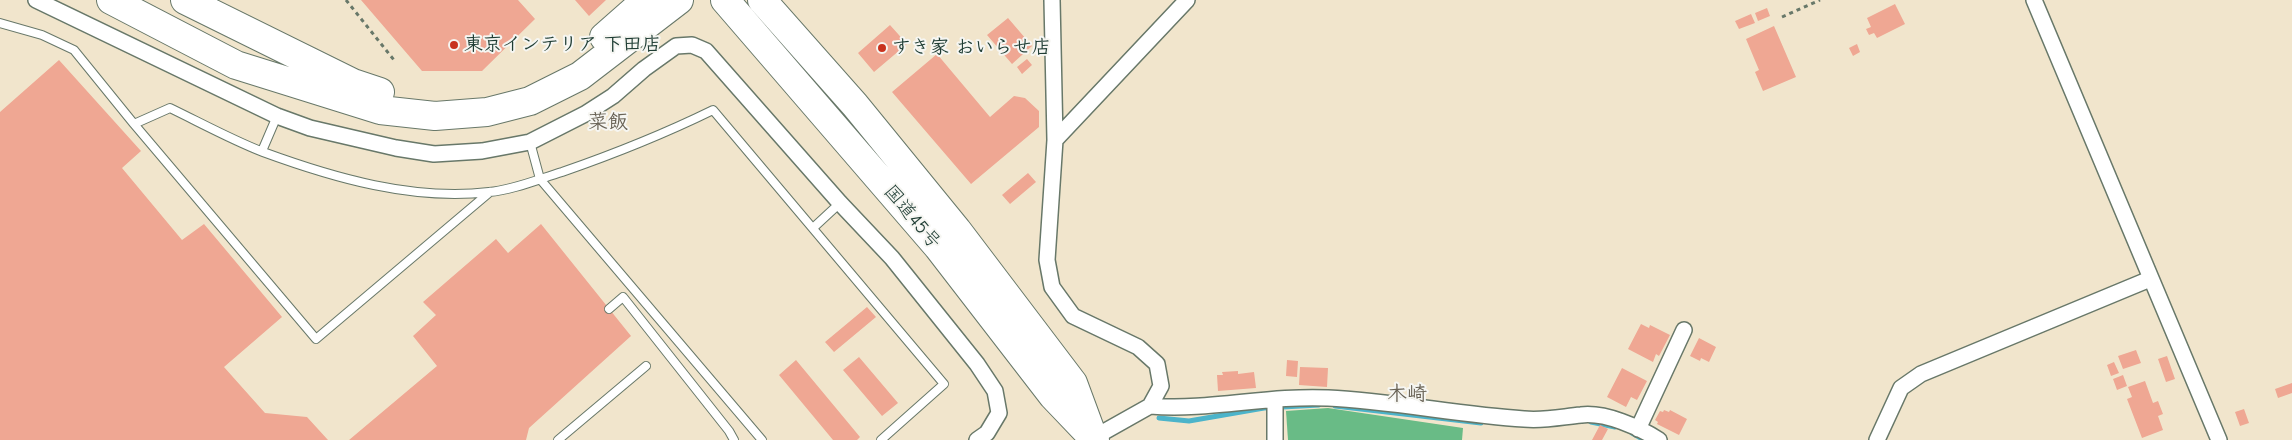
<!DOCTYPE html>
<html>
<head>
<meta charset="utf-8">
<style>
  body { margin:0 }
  canvas { display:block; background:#f1e5cc }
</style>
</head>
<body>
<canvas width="2292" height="440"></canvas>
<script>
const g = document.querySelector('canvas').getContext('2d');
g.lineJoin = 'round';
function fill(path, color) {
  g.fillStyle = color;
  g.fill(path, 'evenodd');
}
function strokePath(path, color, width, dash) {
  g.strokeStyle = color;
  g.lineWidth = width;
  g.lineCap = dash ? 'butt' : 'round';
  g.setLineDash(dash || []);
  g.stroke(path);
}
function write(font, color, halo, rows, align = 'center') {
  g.font = font + ' "Comic Neue","Klee One",sans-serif';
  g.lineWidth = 4;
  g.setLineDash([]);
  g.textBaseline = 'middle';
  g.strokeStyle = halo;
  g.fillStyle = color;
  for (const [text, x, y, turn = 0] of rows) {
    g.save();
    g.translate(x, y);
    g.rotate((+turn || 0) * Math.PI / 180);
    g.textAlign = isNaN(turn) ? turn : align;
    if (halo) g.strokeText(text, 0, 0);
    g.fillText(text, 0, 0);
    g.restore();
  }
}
fill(new Path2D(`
  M1328,408L1463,428L1462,440H1288L1286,411Z`), '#69bb86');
strokePath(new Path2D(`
  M1335,406L1481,423
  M1159,418L1189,421L1264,408L1319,405
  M1591,422L1615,427
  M1632,433L1644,440`), '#4cb4ca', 5);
fill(new Path2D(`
  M361,0H518L535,19L482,71H422Z
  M575,0H606L589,16Z
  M1895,4L1905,24L1877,38L1874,33L1869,35L1866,29L1871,27L1867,18Z
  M1767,8L1770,16L1758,21L1755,13Z
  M1751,14L1755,23L1739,29L1735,21Z
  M1008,18L1032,46L1012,64L987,35Z
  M890,25L907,44L874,72L858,53Z
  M1774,26L1796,77L1763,91L1755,72L1759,70L1746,39Z
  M1857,44L1860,52L1853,56L1849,48Z
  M937,54L990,117L1014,96L1025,98L1039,111V127L971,184L892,92Z
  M1027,59L1032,65L1022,74L1017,67Z
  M59,60L141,151L122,168L182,240L204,224L282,317L224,367L265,413L307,417L328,440H0V112Z
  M1028,173L1036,182L1010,204L1002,195Z
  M541,224L631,336L529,428L526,440H349L437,366L413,336L436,315L423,302L496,239L508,253Z
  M867,307L876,317L834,352L825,342Z
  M1641,324L1649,328L1650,325L1670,335L1659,356L1656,354L1653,362L1628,349Z
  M1699,338L1716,347L1709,362L1701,358L1700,361L1690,356Z
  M2136,350L2141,363L2123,369L2118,356Z
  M2167,356L2175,379L2166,382L2158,359Z
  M859,357L898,403L882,416L843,370Z
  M796,360L860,437L857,440H833L779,375Z
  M1287,360L1298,361L1297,377L1286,376Z
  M2114,362L2119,373L2111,376L2107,365Z
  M1300,367L1328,368L1327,387L1299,385Z
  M1622,368L1647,381L1637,400L1631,397L1626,407L1607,397Z
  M1238,371V374L1254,372L1256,388L1218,391L1217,375H1223L1222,372Z
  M2123,375L2127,386L2117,390L2113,379Z
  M2145,381L2153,403L2158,401L2163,414L2158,416L2163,430L2142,438L2127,399L2132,397L2128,387Z
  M2292,383V393L2278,398L2275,389Z
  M2244,409L2249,423L2240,426L2235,412Z
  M1664,410L1669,412L1670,410L1687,419L1679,435L1657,424L1658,422L1655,420L1660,411L1663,412Z
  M1600,425L1608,429L1602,440H1592Z`), '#efa793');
const lane = new Path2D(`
  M0,23L42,35L74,50L134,124L170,108C201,123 232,140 263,152C334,178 413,201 489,192C513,190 539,179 562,172C614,154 664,134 713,110L944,384L881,440
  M134,124L316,339L490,192
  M530,142L540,179L762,440
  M262,151L277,116
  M813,228L840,203
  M609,309L623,297L729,431L734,440
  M558,440L646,366`);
const street = new Path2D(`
  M36,0L277,116L310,128L396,148L434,154L482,151L530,142L585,114L613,96L644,69L676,46L692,45L706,51L840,203L892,258L977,364L995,391L999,413L987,433L977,440
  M1052,0L1055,140L1047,260L1052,287L1073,316L1138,347L1157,364L1161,386L1150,406L1093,438
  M2034,0L2219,440
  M1055,140L1187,0
  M1275,400V440
  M1150,406C1209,411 1268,395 1328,398C1393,401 1459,415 1524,419C1544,421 1561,417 1581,415C1605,412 1639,427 1659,440
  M1638,429L1684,330
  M1877,440L1901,388L1921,374L2150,279`);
const highway = new Path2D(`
  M111,0L236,65L380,110L435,116L487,112L530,101L580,76L679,0
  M185,0L353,83L380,92
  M725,0L938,247L1053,396L1095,440
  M762,0L855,105L957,230L1073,383L1090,429
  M604,37L646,0`);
strokePath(lane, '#687869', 10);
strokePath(street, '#687869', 18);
strokePath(highway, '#687869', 30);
strokePath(new Path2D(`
  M346,0L394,60
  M1782,17L1820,0`), '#687869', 3, [4, 4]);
strokePath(lane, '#fff', 8);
strokePath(street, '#fff', 15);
strokePath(highway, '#fff', 28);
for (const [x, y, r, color] of [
  [454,45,5,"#c8321e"],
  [882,48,5,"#c8321e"]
]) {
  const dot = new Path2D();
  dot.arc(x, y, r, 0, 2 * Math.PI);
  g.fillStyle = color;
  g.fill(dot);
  strokePath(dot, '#f6f6f2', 2);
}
write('bold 19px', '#1f3d34', '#f6f6f2', [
  ["東京インテリア 下田店",464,45],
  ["すき家 おいらせ店",892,48]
], 'left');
write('19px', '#1f3d34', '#f6f6f2', [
  ["国道45号",912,217,50]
]);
write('bold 20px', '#686255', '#f6f6f2', [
  ["菜飯",608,122],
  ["木崎",1407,394]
]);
</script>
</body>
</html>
